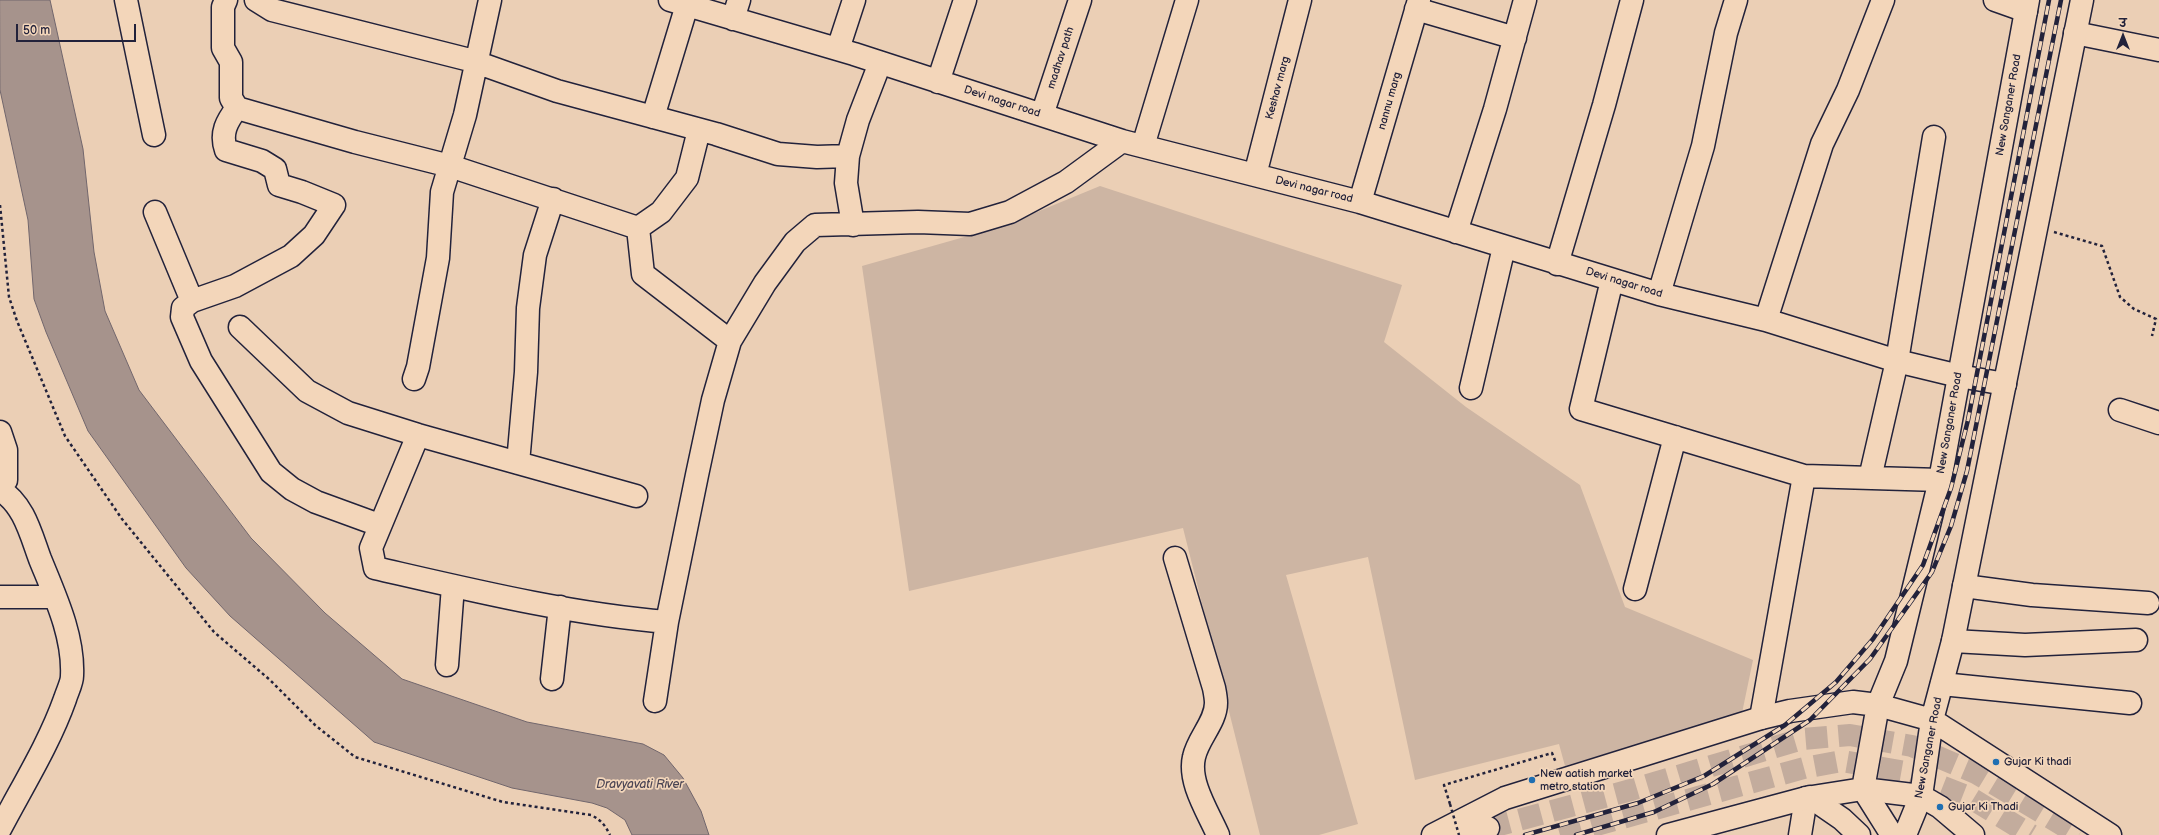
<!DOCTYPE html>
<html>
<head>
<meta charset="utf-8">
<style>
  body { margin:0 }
  #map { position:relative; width:2159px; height:835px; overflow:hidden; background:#ebcfb5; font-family:"Balsamiq Sans","Playpen Sans Deva",sans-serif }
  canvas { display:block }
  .north { position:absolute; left:2103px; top:16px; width:40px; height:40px; -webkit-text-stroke:3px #f3d6ba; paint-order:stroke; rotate:0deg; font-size:11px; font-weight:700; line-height:16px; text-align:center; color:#22223b }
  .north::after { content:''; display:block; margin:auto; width:14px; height:18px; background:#22223b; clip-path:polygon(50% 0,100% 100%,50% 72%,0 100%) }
  .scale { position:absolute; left:16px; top:24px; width:120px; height:18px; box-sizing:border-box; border:2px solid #22223b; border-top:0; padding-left:5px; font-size:12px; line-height:14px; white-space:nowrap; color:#22223b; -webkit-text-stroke:3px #f3d6ba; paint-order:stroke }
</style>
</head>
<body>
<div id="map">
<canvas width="2159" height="835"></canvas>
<div class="north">उ</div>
<div class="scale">50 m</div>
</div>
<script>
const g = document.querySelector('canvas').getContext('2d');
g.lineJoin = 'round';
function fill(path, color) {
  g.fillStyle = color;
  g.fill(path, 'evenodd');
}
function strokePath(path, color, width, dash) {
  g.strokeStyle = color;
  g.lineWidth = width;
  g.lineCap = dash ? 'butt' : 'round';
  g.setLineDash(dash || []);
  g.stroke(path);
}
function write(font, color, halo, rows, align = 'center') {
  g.font = font + ' "Balsamiq Sans",sans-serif';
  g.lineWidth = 3.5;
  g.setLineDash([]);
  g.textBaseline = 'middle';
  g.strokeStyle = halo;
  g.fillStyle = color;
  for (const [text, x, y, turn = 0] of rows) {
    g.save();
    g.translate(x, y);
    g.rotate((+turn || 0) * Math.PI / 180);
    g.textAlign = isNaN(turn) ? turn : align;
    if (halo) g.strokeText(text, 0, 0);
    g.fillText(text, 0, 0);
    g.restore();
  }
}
fill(new Path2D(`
  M1100,186L1402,285L1384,342L1466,407L1580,485L1625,607L1753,660L1742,713L1565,766L1559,744L1415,780L1368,557L1286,575L1358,824L1319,835H1260L1183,528L909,591L862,266L1003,226Z`), '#cdb5a3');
const water = new Path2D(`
  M0,0H50L83,149L94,252L105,311L139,390L251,538L325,613L402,679L527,722L643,744L664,755L683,778L701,811L709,835H632L625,820L607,808L592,803L512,788L374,742L230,616L186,568L88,431L46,332L34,299L28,220L0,90Z`);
fill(water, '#a6938c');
strokePath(water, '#71666c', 1);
strokePath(new Path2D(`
  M1488,828L1631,790L1802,739L1850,735L1912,746L1976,773L2079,835
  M1560,835L1804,768L1842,761L1905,772L1969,797L2031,835`), '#c3ac9d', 22, [22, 11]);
const minor = new Path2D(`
  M126,0L154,135
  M226,0L223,7V48L231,62V98L237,108L355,142L450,166L638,228L643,274L730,341
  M256,0L272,10L470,60L557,91L716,134L778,154L817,157L848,156L858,120L880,63
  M670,0L854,54L1122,141L1360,202L1659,294L1766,320L1897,361L1959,376L2005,384
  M1995,0L2026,11
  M1416,9L1515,38
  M733,19L739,0
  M2075,33L2159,50
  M838,49L854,0
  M938,82L965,0
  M237,108C227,121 220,133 226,150L262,161L275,169L279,185L302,192L334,205L314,235L291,256L235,286L192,301L183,308L182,317L201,361L271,472L292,489L316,502L379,525
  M1042,115L1080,0
  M653,117L687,5
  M1143,146L1187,0
  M848,156L846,183L853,225
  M1255,175L1300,0
  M1360,202L1419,0
  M155,212L192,301
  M638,228L661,212L687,178L699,130
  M1456,232L1495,109L1525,0
  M1557,264L1604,105L1632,0
  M1612,280L1581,409L1804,476L1940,480
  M1659,294L1703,146L1726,33L1736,0
  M1766,320L1822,144L1848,90L1883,0
  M240,327L307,391L348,413L418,435L636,496
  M414,379L418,367L438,258L442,192L465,115L490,0
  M1471,388L1504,247
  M2120,410L2159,423
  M0,432L6,450V480L0,483
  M418,435L371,548L375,568C471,590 569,614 667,622
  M518,463L526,372L528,308L535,255L553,199
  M1870,478L1897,361L1934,137
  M0,490C24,504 31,535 40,559C55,596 74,636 72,676C72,683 67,692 65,699C49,744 22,787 0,829
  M1175,558L1214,688C1215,693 1216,698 1216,703C1216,722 1198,738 1194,757C1188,782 1208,812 1218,835
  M1964,586L2032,595L2148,603
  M1635,589L1675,437
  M0,597H55
  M1953,641L2025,645L2136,640
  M447,665L453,586
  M552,679L560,607
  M1942,684L2130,703
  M655,701L667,622L697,475L713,400L730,341L765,283L795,242L815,225L918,222L970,224L1010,212L1066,182L1122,141
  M1761,718L1804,476
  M1863,789L1892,835
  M1800,835L1806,798
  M1905,835L1921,796`);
const major = new Path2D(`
  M1863,789L1878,705L1896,661L1940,480L2028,0
  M1921,796L1932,720L1953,641L2082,0
  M1810,797L1842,819L1859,835
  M1433,835L1505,798L1761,718L1790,711L1853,702L1878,705L1932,720L2110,835
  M1462,835L1488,828
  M1668,835L1806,798L1863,789L1921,796L1940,807L1973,835`);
strokePath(minor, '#22223b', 25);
strokePath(major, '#22223b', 25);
strokePath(new Path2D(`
  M0,205L9,297L17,321L65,436L122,519L214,632L270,680L315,725L355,757L503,802L591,815C601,820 605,825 610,835
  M2054,232L2102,246L2120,297L2134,309L2156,319L2152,336
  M1450,804L1444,785L1552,753L1556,763`), '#22223b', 2.5, [3, 3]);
strokePath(minor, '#f3d6ba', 22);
strokePath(major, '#f3d6ba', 22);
const rail = new Path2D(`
  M1525,835L1638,803L1704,776L1785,725L1836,682L1873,639L1923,565L1951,488L1968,420L2049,0
  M1576,835L1654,812L1713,784L1810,720L1870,659L1932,572L1951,526L1967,471L2061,0`);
strokePath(rail, '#22223b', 4.5);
strokePath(rail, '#f3d6ba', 3, [9]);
strokePath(new Path2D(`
  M1450,804L1459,835`), '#22223b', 2.5, [3, 3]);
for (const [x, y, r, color] of [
  [1996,762,4,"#1f6fb2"],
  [1532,780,4,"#1f6fb2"],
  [1940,807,4,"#1f6fb2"]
]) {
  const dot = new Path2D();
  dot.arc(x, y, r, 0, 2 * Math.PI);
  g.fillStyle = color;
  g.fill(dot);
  strokePath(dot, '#f3d6ba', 1.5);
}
write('11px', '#22223b', '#f3d6ba', [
  ["madhav path",1061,58,-72],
  ["Keshav marg",1278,88,-75],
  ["nannu marg",1390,101,-74],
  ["Devi nagar road",1002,102,18],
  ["New Sanganer Road",2009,105,-80],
  ["Devi nagar road",1314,190,14],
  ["Devi nagar road",1624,283,17],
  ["New Sanganer Road",1950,423,-80],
  ["New Sanganer Road",1929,748,-79]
]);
write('11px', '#22223b', '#f3d6ba', [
  ["Gujar Ki thadi",2004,762],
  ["New aatish market",1540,774],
  ["metro station",1540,787],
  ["Gujar Ki Thadi",1948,807]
], 'left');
write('italic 12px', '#4a4453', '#f3d6ba', [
  ["Dravyavati River",640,785]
]);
</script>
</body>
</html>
